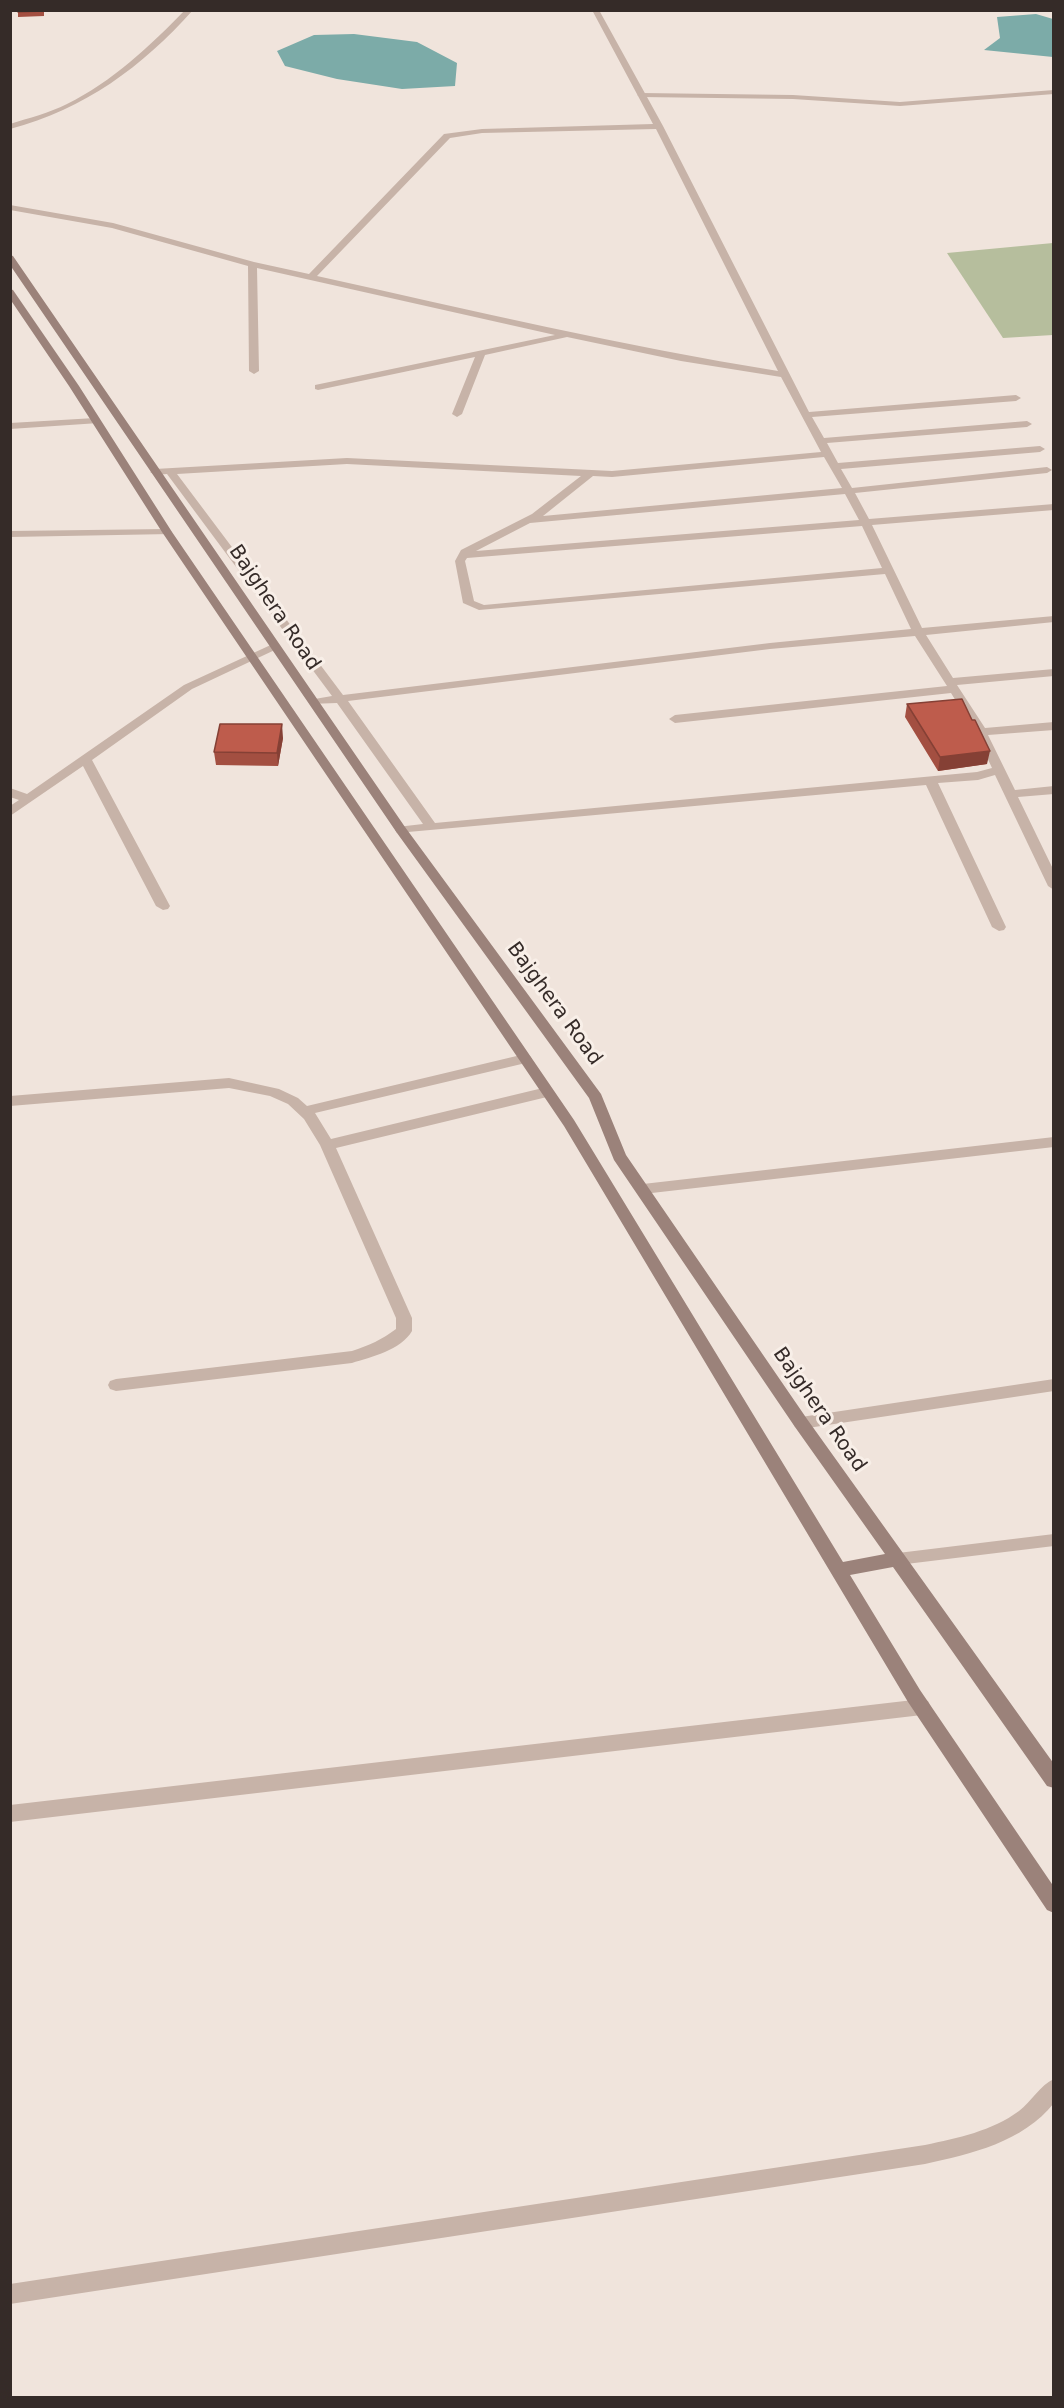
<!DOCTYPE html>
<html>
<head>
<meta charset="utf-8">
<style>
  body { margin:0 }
  #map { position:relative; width:1064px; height:2408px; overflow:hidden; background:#f0e4dc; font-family:"DejaVu Sans",sans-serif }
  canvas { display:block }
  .frame { position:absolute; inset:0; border:12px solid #352b28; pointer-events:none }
</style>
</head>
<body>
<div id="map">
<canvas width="1064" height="2408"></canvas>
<div class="frame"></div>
</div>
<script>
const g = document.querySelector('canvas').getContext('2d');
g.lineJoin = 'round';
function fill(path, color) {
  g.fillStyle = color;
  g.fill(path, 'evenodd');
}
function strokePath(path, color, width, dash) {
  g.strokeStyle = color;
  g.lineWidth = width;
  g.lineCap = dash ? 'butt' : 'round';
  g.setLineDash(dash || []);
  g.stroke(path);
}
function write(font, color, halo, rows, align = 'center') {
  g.font = font + ' "DejaVu Sans",sans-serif';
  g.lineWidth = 6;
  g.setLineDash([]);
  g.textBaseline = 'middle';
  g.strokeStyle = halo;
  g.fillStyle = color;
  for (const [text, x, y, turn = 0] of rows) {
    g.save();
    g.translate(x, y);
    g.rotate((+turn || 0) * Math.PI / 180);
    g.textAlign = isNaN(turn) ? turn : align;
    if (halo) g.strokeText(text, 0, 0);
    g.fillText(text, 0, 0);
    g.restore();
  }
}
fill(new Path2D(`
  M1053,243V335L1003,338L947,253Z`), '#b6be9d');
fill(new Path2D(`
  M1036,14L1053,19V57L984,50L1000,38L997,17Z
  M354,34L417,42L457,63L455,86L402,89L337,79L285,66L277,51L314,35Z`), '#7caba8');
fill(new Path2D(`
  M1054,90V94L900,106L793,99L641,97L637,95L641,93L793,95L900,102Z
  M1054,1534V1546L898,1565L892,1563L890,1559L892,1555L898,1553Z
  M1054,2079V2103C1023,2142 971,2154 925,2164L10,2304V2284L925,2145C958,2138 992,2131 1019,2111C1031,2102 1040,2085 1054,2079Z`), '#c7b3a8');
fill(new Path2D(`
  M185,10H193C142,67 85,109 10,129V124C29,118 49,113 67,104C112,82 150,46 185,10Z
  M592,10H599L663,126L809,412L1016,395L1021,398L1016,401L812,417L824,438L1027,421L1032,424L1027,427L827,443L838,463L1040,446L1045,449L1040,452L841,469L852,488L1047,467L1052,470L1047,473L855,493L869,519L1054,504V510L872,525L922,628L1054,616V622L926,635L953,678L1054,669V676L957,685L985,728L1054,722V730L988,735L1015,790L1054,786V794L1018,797L1054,871V890L1048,886L995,775L978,780L938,783L1006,927L1004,930L999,931L992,927L926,785L397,833L395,830L397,827L423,824L337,703L309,704V700L332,696L167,474L155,475L150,472L155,469L347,458L612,471L821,452L781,377L681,361L567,337L485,355L462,414L457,417L452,414L475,357L318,390L315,389V385L555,335L257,268L259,371L254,374L249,371L248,266L112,228L10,210V205L113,223L254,262L309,274L444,134L482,129L653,124ZM656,129L778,371C623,346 470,310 317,276L450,138L482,133ZM824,457L842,488L543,516L593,476L612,477ZM347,464L581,476L532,514L461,550L455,561L463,603L479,610L885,574L911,629L770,643L343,695L177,474ZM845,494L859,520L476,551L530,523ZM862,526L882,568L484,605L474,601L465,561L467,558ZM915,636L947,686L675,715L669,719L675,723L951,693L975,732L992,768L977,772L435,823L348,701L770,649Z
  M95,418L100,421L99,423L10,429V423Z
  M167,529L172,532L171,534L10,537V531Z
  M275,643L279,644V648L192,689L92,760L170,906L168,909L163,910L156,906L83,766L10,816V806L19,800L10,797V788L27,794L184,685Z
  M525,1054L530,1056L532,1059L530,1062L315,1113L331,1139L547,1087L554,1092L547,1097L336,1148L412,1318V1331C401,1350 371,1357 352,1363L116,1391L110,1389L108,1385L110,1381L116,1379L352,1351C368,1346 383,1339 396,1329V1318L320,1145L304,1119L288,1104L270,1096L229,1088L10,1106V1096L229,1078L279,1089L298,1098L307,1106Z
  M1054,1137V1147L643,1194L636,1189L643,1184Z
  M1054,1379V1391L801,1429L795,1427L793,1423L795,1419L801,1417Z
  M922,1699L928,1701L931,1707L928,1713L922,1715L10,1822V1805Z`), '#c7b3a8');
fill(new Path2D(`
  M10,255L13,256L405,827L601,1094L626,1155L807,1419L1054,1764V1788L1047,1786L893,1567L850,1575L920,1690L1054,1887V1913L1047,1910L908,1702L564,1126L162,532L69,386L10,299V289L13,290L79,386L172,532L574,1120L843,1562L885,1554L795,1427L614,1160L589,1098L397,833L10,265Z`), '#9b827a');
fill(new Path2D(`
  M18,10H44V16L18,17Z
  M907,704L987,764L938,771L905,717Z
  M283,738L278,766L216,765L214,752Z`), '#a34f41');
fill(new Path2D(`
  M282,724L283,738L278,766L277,753Z
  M990,751L987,764L938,771L940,757Z`), '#854035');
const building = new Path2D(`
  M18,10H43V11L18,12Z
  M962,699L972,720H975L990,751L940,757L907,704Z
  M220,724H282L277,753L214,752Z`);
fill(building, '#be5c4c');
strokePath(building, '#854035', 1.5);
write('20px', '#352b28', '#f8efe8', [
  ["Bajghera Road",274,608,56],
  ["Bajghera Road",554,1004,54],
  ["Bajghera Road",819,1410,55]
]);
</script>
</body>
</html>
